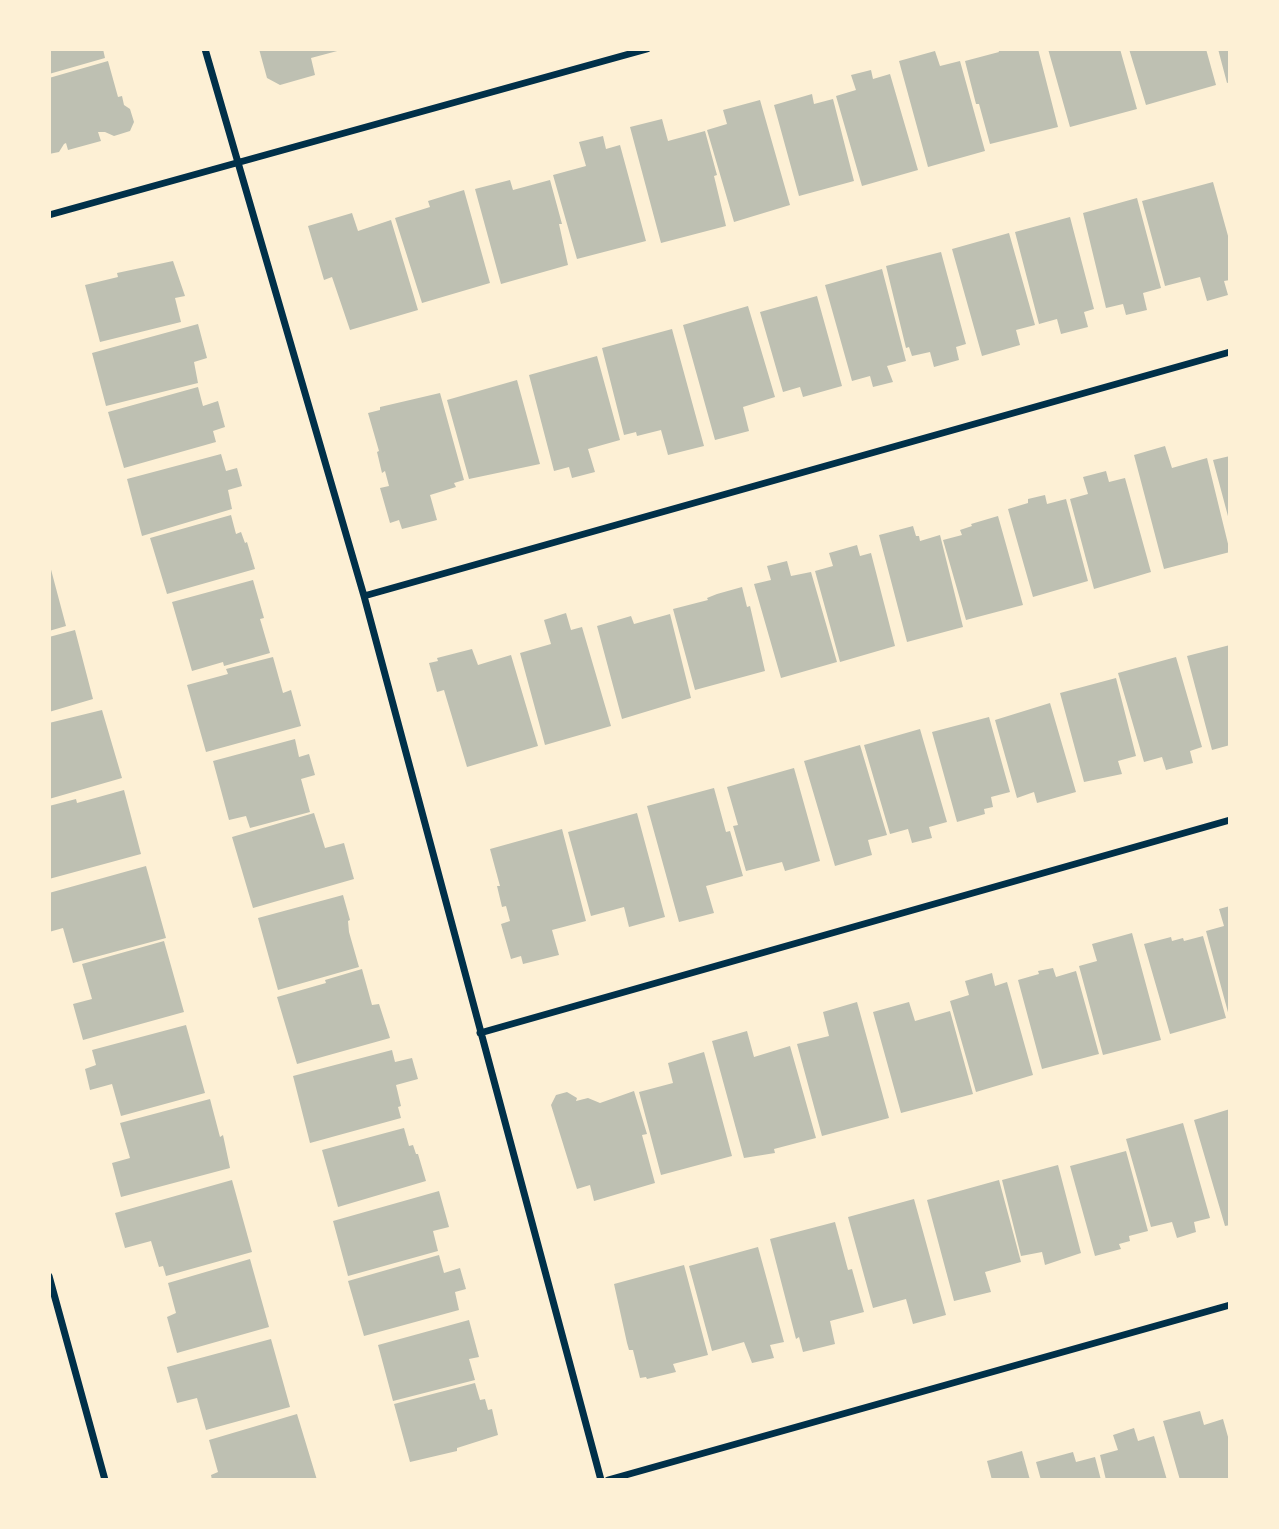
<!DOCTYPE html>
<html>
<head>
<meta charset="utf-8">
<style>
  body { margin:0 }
  #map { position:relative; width:1279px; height:1529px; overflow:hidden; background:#fdf0d5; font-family:Georgia,serif }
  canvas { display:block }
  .frame { position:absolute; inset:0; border:51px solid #fdf0d5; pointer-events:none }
</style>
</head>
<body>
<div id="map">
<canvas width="1279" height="1529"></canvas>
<div class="frame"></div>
</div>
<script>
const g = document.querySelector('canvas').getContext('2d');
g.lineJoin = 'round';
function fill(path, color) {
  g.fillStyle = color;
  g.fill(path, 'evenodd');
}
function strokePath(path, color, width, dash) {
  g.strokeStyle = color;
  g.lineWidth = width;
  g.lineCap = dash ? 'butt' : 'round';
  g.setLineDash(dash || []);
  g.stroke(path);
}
fill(new Path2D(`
  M49,49H103L105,58L49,74Z
  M259,49H340L341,50L311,58L315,75L280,85L267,78Z
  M998,49H1038L1058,127L990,144L979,104H976L965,61L999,52Z
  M1048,49H1120L1137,109L1070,127Z
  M1129,49H1206L1216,85L1146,105Z
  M1218,49H1230V82L1227,83Z
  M935,51L940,66L960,61L985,151L928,167L899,61Z
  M108,61L118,97L122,96L124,105L130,109L134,122L130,131L114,136L105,132H98L101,141L68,150L66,143L64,144L59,152L49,154V78Z
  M871,70L873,79L890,74L918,170L862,186L836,96L856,90L851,75Z
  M812,94L814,104L833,99L854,181L799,196L774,105Z
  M760,100L790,205L734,222L707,130L727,124L723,110Z
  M662,119L668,141L705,131L717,175L714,176L726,226L661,243L630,127Z
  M603,136L606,149L620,145L646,241L577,259L553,175L586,166L579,142Z
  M510,180L513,190L550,180L562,224H559L568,265L501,284L475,189Z
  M1213,182L1230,243V280L1224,281L1228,295L1207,301L1200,277L1165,286L1142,201Z
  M464,190L490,283L422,303L395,218L430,207L428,201Z
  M1137,198L1161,288L1143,293L1147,310L1126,315L1123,304L1106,308L1083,213Z
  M352,213L358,231L391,220L418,310L350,330L332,277L324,280L308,226Z
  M1070,217L1094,309L1084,312L1088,327L1061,334L1057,319L1039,324L1015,232Z
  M1009,233L1035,325L1016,330L1020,345L982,356L952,249Z
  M941,252L966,344L956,347L959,360L934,367L930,352L912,356L909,347L906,348L886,266Z
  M173,261L185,296L175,298L181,322L100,342L85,285L118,277L117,273Z
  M882,269L906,361L887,366L893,382L873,387L870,376L852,381L825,285Z
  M817,296L842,386L803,397L800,387L783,392L760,312Z
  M748,306L775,397L743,407L749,431L715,440L683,325Z
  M198,324L207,358L194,362L198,383L106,406L92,353Z
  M672,329L704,446L668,455L661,430L637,436L636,432L624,435L602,348Z
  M597,356L620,440L588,449L595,472L572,478L569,467L554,471L529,375Z
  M517,380L540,464L469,479L447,400Z
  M198,387L203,406L218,401L225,427L213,431L216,442L124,468L108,412Z
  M440,393L464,480L454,483L456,487L430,495L437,520L402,529L399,520L390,523L380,488L389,486L385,471L382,473L377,452L379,451L368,413L380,410V407Z
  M1165,446L1172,468L1207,458L1230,552L1164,569L1134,455Z
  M221,454L226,471L237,468L242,486L228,490L232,509L142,536L127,479Z
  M1230,456V520H1229L1213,460Z
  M1106,471L1109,482L1125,478L1151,572L1094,589L1070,499L1088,494L1083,477Z
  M1045,495L1047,504L1066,499L1088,581L1033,597L1008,509L1028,503V499Z
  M231,515L236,534L241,532L245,543L247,542L255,569L167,594L150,538Z
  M998,516L1023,605L966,620L943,540L962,535L960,530L972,526L971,524Z
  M913,526L916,536H919L920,541L940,535L963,627L907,642L879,535Z
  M857,545L860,556L871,553L895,646L840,662L815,571L833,566L829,553Z
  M787,561L791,576L811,572L837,662L781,678L754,584L771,580L767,566Z
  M49,562L66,626L49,631Z
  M253,580L264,618L260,619L270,653L224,666L223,662L192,671L172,602Z
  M742,587L747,607L750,606L765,671L695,690L673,609L708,600L707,598L717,594Z
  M566,613L571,630L582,627L611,726L545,745L520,653L551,644L544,620Z
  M670,614L691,698L622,719L597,626L631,616L634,624Z
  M75,630L93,699L49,712V637Z
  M1230,645V745L1212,750L1187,656Z
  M472,649L478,665L511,655L538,746L467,767L444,690L437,692L429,663L438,661L437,658Z
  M273,657L283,693L291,690L301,726L206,752L187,685L228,674L226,669Z
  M1176,657L1202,747L1190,751L1193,763L1166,770L1162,757L1144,762L1118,673Z
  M1116,678L1136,756L1118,761L1122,774L1084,782L1060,693Z
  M1050,703L1076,792L1037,803L1034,792L1017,798L995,720Z
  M102,710L122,778L49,799V723Z
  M989,717L1010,792L991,797L993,807L984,809L985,814L957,822L932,732Z
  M920,729L947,822L929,827L932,838L912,843L908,829L890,834L864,745Z
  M295,739L299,757L309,754L315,775L301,779L310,812L250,828L246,816L229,820L213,761Z
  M860,745L887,835L868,840L872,855L835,866L804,761Z
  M794,768L820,861L785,871L782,862L746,871L733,826L738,825L727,787Z
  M714,788L726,832L730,831L743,876L706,886L714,913L679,922L647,806Z
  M124,790L141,854L49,879V806L76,799L77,803Z
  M314,813L325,848L344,843L354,879L253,908L232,837Z
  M637,813L665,917L629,927L624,907L591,916L568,832Z
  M562,829L586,921L552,930L559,955L523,964L521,956L511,959L501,924L510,921L506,906L502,907L497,886H500L490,849Z
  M146,866L166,938L73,963L63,928L49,932V893Z
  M343,895L350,920L348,921L349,932L359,967L278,990L258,918Z
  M1230,906V1016H1229L1206,931L1224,926L1219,909Z
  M1132,933L1161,1040L1103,1055L1079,966L1097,961L1092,944Z
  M1203,936L1226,1018L1170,1034L1144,944L1171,937L1172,941L1183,938L1184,941Z
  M164,941L184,1012L83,1040L73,1004L92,999L82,964Z
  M1053,968L1056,977L1076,971L1099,1054L1042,1069L1018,980L1039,974L1038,971Z
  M362,969L372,1005L379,1004L390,1038L297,1064L277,997L326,983L325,980Z
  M992,973L995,986L1007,982L1033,1075L976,1092L950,1001L969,995L965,981Z
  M857,1002L889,1118L822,1136L797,1044L829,1036L823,1012Z
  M909,1002L915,1021L950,1011L973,1094L901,1113L873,1012Z
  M186,1025L205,1093L121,1116L112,1084L90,1090L85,1069L96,1065L92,1050Z
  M747,1031L754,1057L790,1046L816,1138L774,1149L775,1153L744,1158L712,1041Z
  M392,1050L395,1062L412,1058L418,1079L396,1085L401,1106L398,1107L401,1118L310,1143L293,1076Z
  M704,1052L732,1156L661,1175L639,1092L673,1083L668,1063Z
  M634,1091L647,1134L642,1135L655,1183L594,1201L590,1185L577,1189L551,1105L556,1095L567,1092L577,1098L576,1101L588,1098L600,1103Z
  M210,1099L220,1137L223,1135L230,1168L121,1197L112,1163L130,1158L120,1123Z
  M1230,1109V1225L1225,1226L1194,1120Z
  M1183,1123L1210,1218L1194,1222L1196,1232L1177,1238L1172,1222L1151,1227L1126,1139Z
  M404,1128L409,1146L413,1145L416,1154H418L426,1181L338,1207L322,1150Z
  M1126,1151L1148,1231L1129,1236L1130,1241L1119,1244L1121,1249L1095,1256L1070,1166Z
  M1058,1165L1081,1253L1045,1265L1042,1252L1021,1256L1002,1180Z
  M232,1180L252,1252L166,1276L163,1266L159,1267L151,1241L125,1248L115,1213Z
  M999,1180L1021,1262L985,1272L991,1292L954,1301L927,1200Z
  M439,1191L449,1227L433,1231L438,1251L348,1276L333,1221Z
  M914,1199L946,1315L913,1324L906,1299L873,1308L848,1217Z
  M835,1222L848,1270L852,1269L864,1312L830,1321L835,1344L803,1352L799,1337L796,1339L770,1239Z
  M758,1247L784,1342L770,1345L774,1358L752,1363L744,1342L712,1351L689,1266Z
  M439,1255L444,1273L460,1268L466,1289L455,1292L459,1310L364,1336L348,1281Z
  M250,1259L269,1327L177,1353L167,1317L176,1313L168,1283Z
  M684,1265L708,1355L673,1364L676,1372L647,1379L646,1377L640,1378L633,1350H629L627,1343L614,1284Z
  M469,1320L479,1357L469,1359L475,1380L393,1401L378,1345Z
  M271,1339L290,1407L206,1430L197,1398L177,1403L167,1367Z
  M475,1383L480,1400L485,1399L488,1410L492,1409L498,1435L457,1448V1451L410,1462L394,1404Z
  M1200,1411L1204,1425L1223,1419L1230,1444V1480H1180L1163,1421Z
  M297,1414L317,1480H212L211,1475L218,1472L209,1440Z
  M1134,1428L1138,1441L1154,1436L1167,1480H1106L1100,1455L1118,1450L1113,1435Z
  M1022,1451L1030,1480H992L987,1461Z
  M1073,1452L1076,1462L1095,1457L1101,1480H1041L1036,1462Z`), '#bec0b2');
strokePath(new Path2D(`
  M205,49L364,596L601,1480
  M49,215L647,49
  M364,596L1230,352
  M480,1033L1230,820
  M49,1276L105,1480
  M608,1480L1230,1305`), '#003049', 7);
</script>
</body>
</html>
